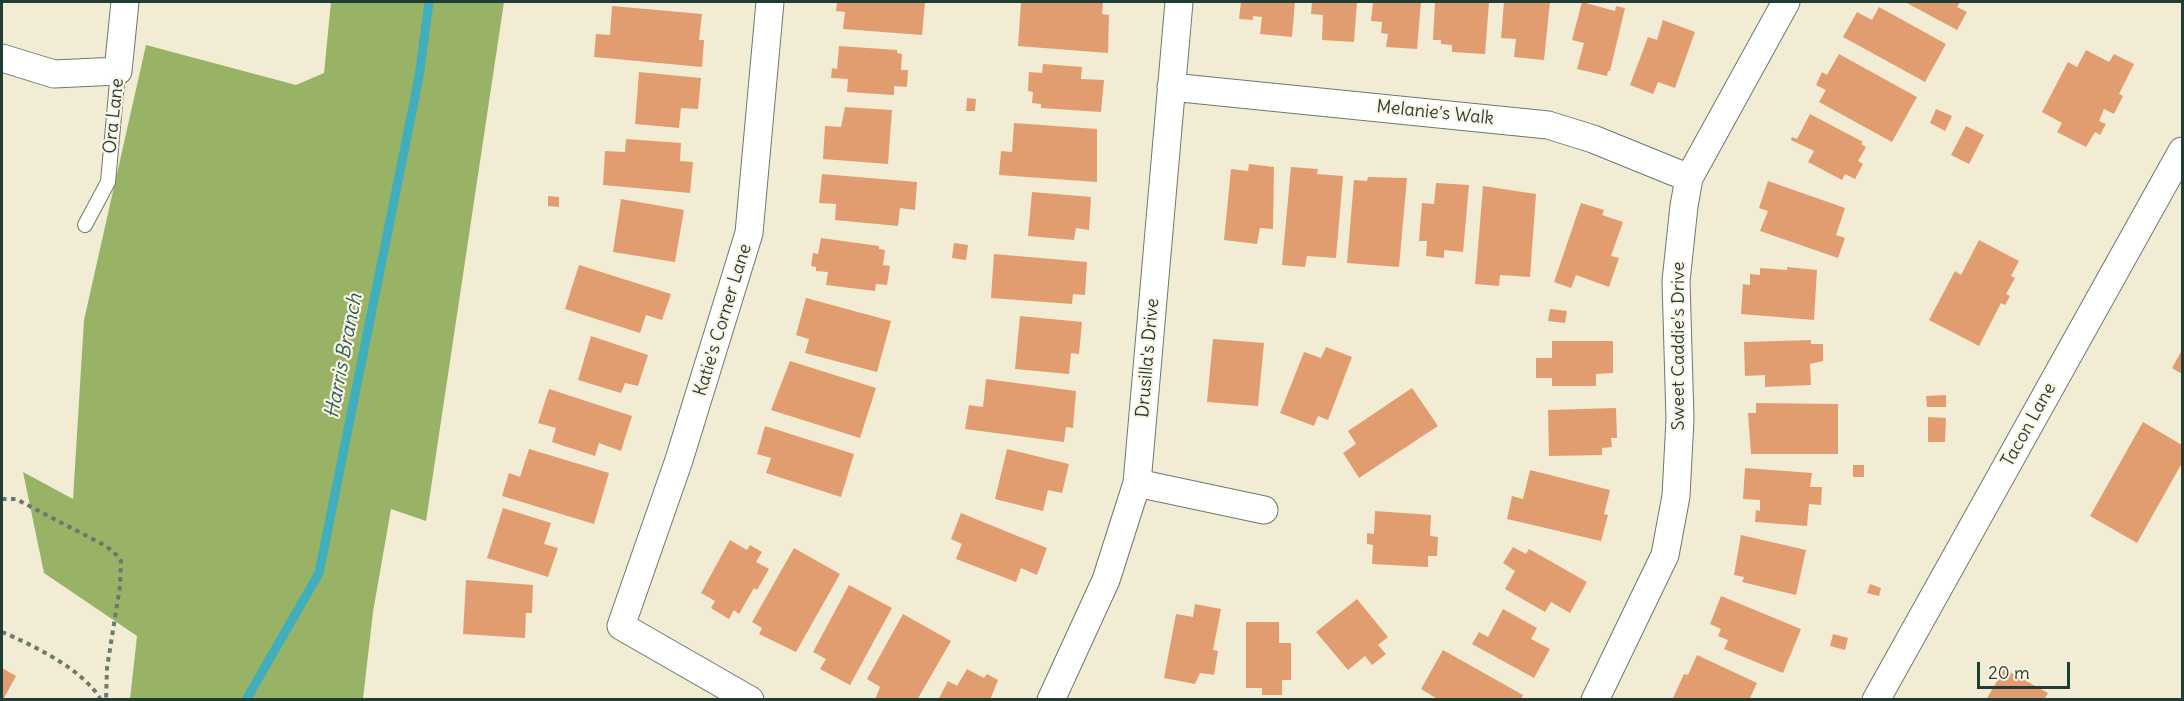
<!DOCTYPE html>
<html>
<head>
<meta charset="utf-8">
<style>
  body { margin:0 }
  #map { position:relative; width:2184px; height:701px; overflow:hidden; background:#f3ecd4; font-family:Delius,sans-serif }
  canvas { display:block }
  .frame { position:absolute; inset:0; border:3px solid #1f3d34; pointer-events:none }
  .scale { position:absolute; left:1977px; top:662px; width:93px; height:27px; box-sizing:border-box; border:3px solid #1f3d34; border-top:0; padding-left:8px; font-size:18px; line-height:21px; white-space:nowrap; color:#1f3d34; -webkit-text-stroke:4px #fcf5e5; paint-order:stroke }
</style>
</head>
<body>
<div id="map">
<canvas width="2184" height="701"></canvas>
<div class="frame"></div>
<div class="scale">20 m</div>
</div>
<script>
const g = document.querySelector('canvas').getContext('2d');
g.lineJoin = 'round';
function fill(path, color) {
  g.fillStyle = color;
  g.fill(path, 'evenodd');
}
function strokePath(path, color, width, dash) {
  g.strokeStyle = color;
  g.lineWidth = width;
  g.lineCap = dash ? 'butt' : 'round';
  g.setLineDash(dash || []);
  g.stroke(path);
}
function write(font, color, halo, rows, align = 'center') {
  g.font = font + ' Delius,sans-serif';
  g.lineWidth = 4.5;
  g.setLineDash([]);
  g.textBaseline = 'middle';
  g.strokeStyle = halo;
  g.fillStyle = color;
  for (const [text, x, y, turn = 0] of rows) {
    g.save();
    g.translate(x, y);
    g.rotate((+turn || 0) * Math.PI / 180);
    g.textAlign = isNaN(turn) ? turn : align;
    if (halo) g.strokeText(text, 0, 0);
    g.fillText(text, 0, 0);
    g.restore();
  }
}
fill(new Path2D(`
  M331,2H504L426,521L391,509L373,612L363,699H130L137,636L44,573L23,472L73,499L84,320L146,45L296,85L324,73Z`), '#98b365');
strokePath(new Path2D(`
  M246,700L319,573L419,77L429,2`), '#40aebd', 9);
fill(new Path2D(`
  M837,2H925L922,35L843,29L845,12L836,11Z
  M1021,2H1103L1102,14L1109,15L1108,53L1018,46Z
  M1241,2H1295L1292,37L1260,34L1262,17L1253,16V20L1239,19Z
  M1312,2H1357L1354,42L1322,40L1323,15L1311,14Z
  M1373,2H1421L1417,49L1386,47L1388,34L1381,33L1382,22L1371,21Z
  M1435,2H1489L1485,54L1452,52V45L1441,44V40H1433Z
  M1504,2H1550L1544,60L1514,57L1516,39L1501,38Z
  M1582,2L1615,11L1616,6L1625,8L1610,71H1608L1607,76L1577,69L1584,43L1572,40Z
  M1905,2H1960L1957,7L1967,12L1957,30Z
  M612,6L702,14L699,40H704L702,67L594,57L596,34L610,35Z
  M1879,7L1946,44L1925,82L1843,37L1857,12L1872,20Z
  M1663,20L1695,32L1675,88L1658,82L1653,94L1630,85L1648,37L1657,40Z
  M839,46L897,50V53L902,54L901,70H908L907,87L894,86V95L847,92L848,79L831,78L832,68L837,69Z
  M2086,50L2109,62L2114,54L2134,64L2119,94L2123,96L2114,114L2104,109L2099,121L2106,124L2100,135L2095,132L2086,147L2057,132L2062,123L2042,112L2068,62L2077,67Z
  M1839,54L1917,97L1892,142L1819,102L1826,90L1816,85L1822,72L1827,75Z
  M1043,64L1082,67L1081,79L1104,80L1101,112L1041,108V104L1032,103L1033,92L1028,91L1029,72L1042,73Z
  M639,72L701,78L698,109L681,108L679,128L635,124Z
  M967,98L976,99L975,111H966Z
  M845,107L892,110L888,164L823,159L825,126L841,127Z
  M1936,109L1952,116L1945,131L1930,123Z
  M1810,114L1863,142L1861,144L1866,147L1858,161L1863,164L1855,179L1845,174L1842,180L1808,162L1814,151L1791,140L1792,137L1797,139Z
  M1014,123L1097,129V182L999,175L1001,151L1012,152Z
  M1966,126L1984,135L1969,164L1951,155Z
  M626,139L681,143L680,161L693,162L690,193L603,185L605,151L625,152Z
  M1249,164L1274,167L1273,229L1260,228L1257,244L1224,240L1231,169L1248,171Z
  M1291,167L1318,169L1317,174L1343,176L1336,258L1307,256L1305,267L1282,265Z
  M822,174L917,182L915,210L900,208L898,226L835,220L836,204L819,203Z
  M1368,177L1407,178L1399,267L1347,263L1354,180L1367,181Z
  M1768,181L1845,208L1836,235L1845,238L1838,258L1760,231L1768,211L1759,208Z
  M1436,183L1469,185L1463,252L1444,250V258L1426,256L1427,241H1419L1422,203L1434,204Z
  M1483,186L1536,194L1530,277L1500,275L1499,286L1475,284Z
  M1032,192L1091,197L1089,230L1076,228L1074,240L1028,236Z
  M548,196L559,197V207L548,206Z
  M621,199L684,210L675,262L613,252Z
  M1581,203L1604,210L1602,215L1623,222L1611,256L1619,258L1609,287L1576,275L1571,288L1554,282Z
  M821,238L879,246V249L885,250L883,265L890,266L887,285L876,284L875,291L826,285L828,272L816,271V267L811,266L813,253L818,254Z
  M1979,240L2019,261L2011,276L2015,278L2006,294L2010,296L2005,305L2001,303L1979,346L1929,320L1955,271L1961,275Z
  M954,243L968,245L966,260L952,258Z
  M994,254L1087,262L1085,295L1073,294L1072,304L991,298Z
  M579,265L671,294L662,320L646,315L640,333L565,309Z
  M1787,267L1817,270L1814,320L1741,314L1743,284L1750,285V274L1760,275V268L1787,270Z
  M806,298L891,321L877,372L805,353L809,339L796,335Z
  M1550,309L1567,311L1565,323L1548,321Z
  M1020,316L1082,322L1079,354L1071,353L1069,374L1015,369Z
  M591,336L648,355L638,386L625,383L621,393L578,380Z
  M1213,339L1264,343L1258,406L1207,402Z
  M1811,340V344H1823V361L1810,364L1811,385L1765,387V375L1745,376L1744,342Z
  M1552,341H1613V373L1596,374V386H1552V378H1536V358H1552Z
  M1326,347L1352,357L1328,420L1318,416L1314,426L1280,413L1304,352L1321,358Z
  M2182,350V374L2172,368Z
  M790,361L876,388L860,438L771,410Z
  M986,379L1076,391L1073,428L1066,427L1064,442L965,429L969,405L983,407Z
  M1412,388L1438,426L1359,478L1343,453L1356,444L1348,431Z
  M549,389L632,416L621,451L599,443L595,456L552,442L556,428L538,423Z
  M1946,395V407H1927L1926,396Z
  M1756,403L1838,404V454H1751L1748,413H1756Z
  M1616,408L1617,438H1611L1612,447L1602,448V455L1549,456L1548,410Z
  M1928,417L1946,418L1945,442H1928Z
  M2143,422L2182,445V463L2137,543L2090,516Z
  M765,426L854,454L841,497L766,473L771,458L757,454Z
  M529,449L609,473L594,524L502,496L509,473L520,477Z
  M1007,449L1069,464L1062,493L1048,490L1043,511L995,499Z
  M1853,465H1864V477H1853Z
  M1745,468L1812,473L1810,487H1822L1821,505L1809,504L1807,526L1755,522L1756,510L1760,511V500L1743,499Z
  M1530,470L1610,490L1604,514L1608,515L1601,541L1507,519L1512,496L1523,499Z
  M503,508L551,523L544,544L558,548L548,577L487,558Z
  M1375,511L1431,515L1430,536L1438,537L1437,556H1428V567L1372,564L1373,545L1367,544V533L1374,534Z
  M961,513L1047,548L1037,575L1021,568L1016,582L956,559L962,544L951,539Z
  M1741,535L1806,550L1796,595L1742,582L1744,577L1734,575Z
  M730,540L747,550L750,545L762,552L756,562L769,569L757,590L754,588L739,614L734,610L729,619L711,608L715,601L701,593Z
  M1513,547L1526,554L1529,549L1587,582L1570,613L1551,602L1545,612L1505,589L1515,571L1503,563Z
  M794,548L840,574L796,652L759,634L762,628L752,622Z
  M466,580L533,585L532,613H526L525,638L463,634Z
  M1870,584L1881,588L1879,596L1867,593Z
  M849,585L892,608L850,685L820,669L826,659L813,652Z
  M1721,596L1801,629L1783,673L1724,649L1728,640L1718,636L1721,629L1710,624Z
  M1357,599L1388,637L1378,645L1386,654L1372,665L1365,656L1348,670L1316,632Z
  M1195,604L1221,609L1213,650L1218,651L1214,675L1200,673L1195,684L1164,678L1176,614L1193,617Z
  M1503,609L1537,628L1531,639L1550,649L1534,678L1472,644L1479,632L1488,637Z
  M903,614L951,641L917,700H875L880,687L867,679Z
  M1246,622H1279V643H1291V680H1282V695H1262V688H1246Z
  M1833,634L1848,638L1845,650L1830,646Z
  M1443,650L1523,695L1521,700H1439L1421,689Z
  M1697,655L1757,683L1749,700H1672L1684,674L1688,675Z
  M2,668L16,676L3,700H2Z
  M967,669L984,678L987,674L998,680L990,700H938L948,681L957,686Z
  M2004,669L2048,693L2044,700H1986Z`), '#e19d70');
const lane = new Path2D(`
  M85,225L108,182L118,71`);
const street = new Path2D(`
  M2,58L54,74L118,71L125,2
  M1171,87L1548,125L1593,139L1689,178
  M1137,483L1264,510
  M750,700L621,626L679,460L749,233L770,2
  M1051,700L1106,580L1137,483L1179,2
  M1595,700L1665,555L1676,496L1680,419L1676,281L1684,206L1689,178L1786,2
  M1876,700L2182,151`);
strokePath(lane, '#697a6c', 16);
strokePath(street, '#697a6c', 29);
strokePath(new Path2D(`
  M2,499H16L104,545L114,552L121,561L120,586L107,668L106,700
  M2,632C33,645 84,670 101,700`), '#697a6c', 4, [4.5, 4.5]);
strokePath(lane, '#fff', 14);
strokePath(street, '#fff', 27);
write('18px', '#1f3d34', '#fcf5e5', [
  ["Melanie's Walk",1435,113,6],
  ["Ora Lane",114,116,-84],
  ["Katie's Corner Lane",723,320,-73],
  ["Sweet Caddie's Drive",1679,346,-90],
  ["Drusilla's Drive",1148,358,-85],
  ["Tacon Lane",2029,425,-61]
]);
write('italic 20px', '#295f5d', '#fcf5e5', [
  ["Harris Branch",344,356,-79]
]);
</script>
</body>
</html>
